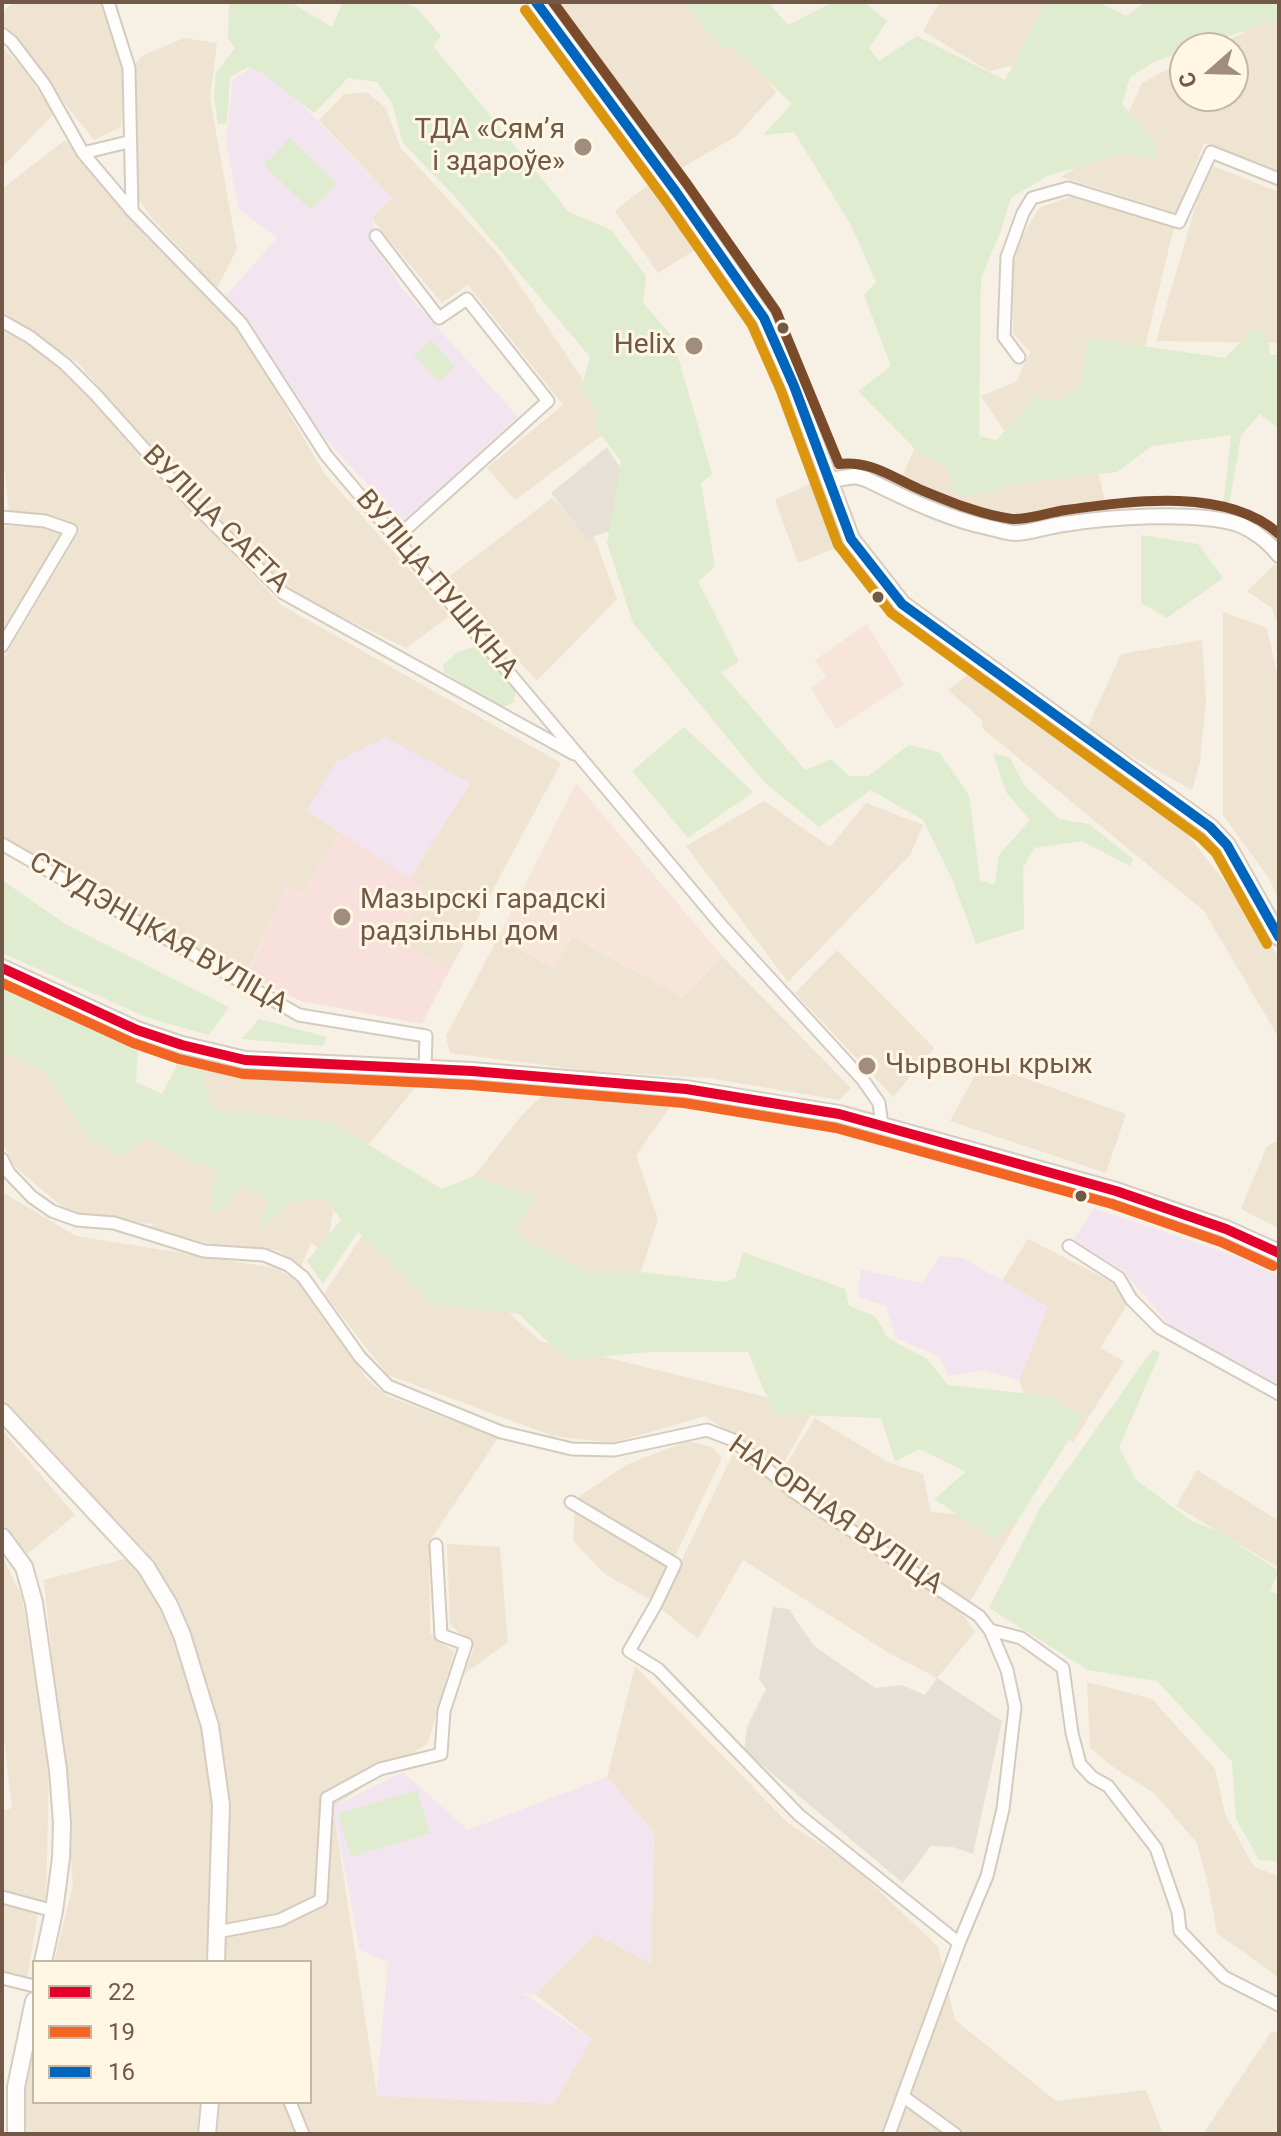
<!DOCTYPE html>
<html>
<head>
<meta charset="utf-8">
<style>
  body { margin:0 }
  #map { position:relative; width:1281px; height:2136px; overflow:hidden; background:#f6f0e5; font-family:Roboto,sans-serif }
  canvas { display:block }
  .frame { position:absolute; inset:0; border:4px solid #715847; pointer-events:none }
  .legend { position:absolute; left:32px; top:1960px; width:280px; height:144px; box-sizing:border-box; background:#fff6e4; border:2px solid #c6b7a5; margin:0; padding:10px 14px; list-style:none; font-size:24px; color:#715847 }
  .legend li { display:flex; align-items:center; gap:16px; height:40px }
  .legend b { width:40px; border:2px solid #c6b7a5 }
  .north { position:absolute; left:1169px; top:32px; width:80px; height:80px; box-sizing:border-box; background:#fff6e4; border:2px solid #c6b7a5; border-radius:50%; rotate:250deg; font-size:22px; font-weight:700; line-height:32px; text-align:center; color:#715847 }
  .north::after { content:''; display:block; margin:auto; width:28px; height:36px; background:#a08d7e; clip-path:polygon(50% 0,100% 100%,50% 72%,0 100%) }
</style>
</head>
<body>
<div id="map">
<canvas width="1281" height="2136"></canvas>
<div class="frame"></div>
<ul class="legend">
<li><b style="height:10px;background:#e4002b"></b>22</li>
<li><b style="height:10px;background:#f26522"></b>19</li>
<li><b style="height:10px;background:#0065bd"></b>16</li>
</ul>
<div class="north">С</div>
</div>
<script>
const g = document.querySelector('canvas').getContext('2d');
g.lineJoin = 'round';
function fill(path, color) {
  g.fillStyle = color;
  g.fill(path, 'evenodd');
}
function strokePath(path, color, width, dash) {
  g.strokeStyle = color;
  g.lineWidth = width;
  g.lineCap = dash ? 'butt' : 'round';
  g.setLineDash(dash || []);
  g.stroke(path);
}
function write(font, color, halo, rows, align = 'center') {
  g.font = font + ' Roboto,sans-serif';
  g.lineWidth = 6;
  g.setLineDash([]);
  g.textBaseline = 'middle';
  g.strokeStyle = halo;
  g.fillStyle = color;
  for (const [text, x, y, turn = 0] of rows) {
    g.save();
    g.translate(x, y);
    g.rotate((+turn || 0) * Math.PI / 180);
    g.textAlign = isNaN(turn) ? turn : align;
    if (halo) g.strokeText(text, 0, 0);
    g.fillText(text, 0, 0);
    g.restore();
  }
}
fill(new Path2D(`
  M13,2H104L125,62L121,127L94,140L2,25V13Z
  M543,2H709L776,92L735,137L671,174Z
  M940,2H1048L1024,63L989,71L923,31Z
  M1255,2H1279V171L1204,143L1177,213L1061,177L1115,143L1142,83L1185,60V96H1233V48H1208L1243,34Z
  M184,38L217,43L210,99L237,249L217,288L151,217L134,192L135,64L142,56Z
  M2,47L21,66L54,114L2,167Z
  M366,92L386,108L400,147L500,256L614,426L515,500L487,468L563,405L468,285L442,303L375,223L372,217L392,198L319,120L345,94Z
  M65,140L236,323L324,473L450,616L406,648L282,588L188,490L78,363L2,311V189Z
  M1213,166L1279,192V343L1156,341L1200,191Z
  M649,184L695,250L658,273L615,211Z
  M1070,197L1174,227L1140,367L1011,441L981,396L1016,382L1030,352L1013,333V252L1039,208Z
  M2,330L52,357L281,605L561,763L449,971L399,940L426,889L410,878L470,783L306,810L340,832L302,894L287,884L246,975L2,838V662L81,529L49,518L9,512L2,448Z
  M918,440L1095,460L1107,508L1016,523L955,508L901,480Z
  M811,483L836,548L798,563L775,500Z
  M552,498L595,539L617,599L537,681L446,579Z
  M2,526L47,527L63,535L2,640Z
  M1275,564L1279,570V628L1272,608L1247,591Z
  M1223,612L1267,628L1279,683V900L1268,877L1223,815Z
  M1202,640L1206,701L1200,762L1192,790L1086,731L1121,654Z
  M972,672L1025,705L1175,819L1255,920L1279,958V1038L1204,911L982,728L983,721L948,690Z
  M764,801L830,847L866,803L923,825L910,855L788,982L686,846Z
  M572,936L683,998L722,956L851,1088L839,1100L709,1078L590,1071L450,1053L446,1036L498,938L554,968Z
  M837,950L934,1048L893,1097L795,993Z
  M2,1048L338,1183L326,1253L311,1243L301,1266L277,1250L206,1243L152,1228L153,1224L71,1214L15,1167L2,1142Z
  M982,1063L1126,1114L1106,1173L950,1121Z
  M201,1067L279,1076L418,1084L367,1146L332,1123L212,1109Z
  M549,1089L675,1100L636,1155L658,1219L641,1272L590,1273L521,1240L517,1224L536,1198L474,1176L522,1115Z
  M1279,1140V1228L1241,1209L1267,1146Z
  M2,1192L76,1236L275,1268L306,1286L366,1378L387,1396L498,1438L429,1542L430,1633L454,1652L428,1743L333,1807L377,2096L592,2039L535,1994L595,1934L651,1963L654,1832L607,1777L635,1666L788,1823L851,1864L938,1947L955,2020L1056,2101L1146,2090L1163,2134H26L25,2088L34,2049V2102H310V1962H54L73,1885L66,1793L44,1580L147,1553L2,1403Z
  M385,1200L540,1341L814,1409L781,1468L705,1416L612,1443L553,1436L388,1375L324,1294Z
  M1028,1239L1114,1283L1129,1302L1100,1348L1124,1361L1073,1442L1032,1419L1019,1380L1048,1307L1002,1281Z
  M815,1418L888,1462L923,1474L931,1512L1019,1519L969,1603L781,1473Z
  M2,1430L75,1515L27,1554L2,1523Z
  M687,1441L712,1447L722,1458L674,1558L575,1499L626,1465Z
  M733,1454L962,1613L975,1632L937,1678L886,1651L743,1560L698,1639L659,1607Z
  M1197,1470L1279,1521V1568L1176,1506Z
  M575,1510L668,1565L652,1601L605,1574L573,1541Z
  M447,1544L500,1547L508,1642L464,1674L474,1649L450,1623Z
  M2,1555L22,1597L49,1761L46,1907L2,1894V1811L12,1808L4,1740L2,1739Z
  M1087,1682L1152,1699L1215,1769L1225,1814L1254,1867L1279,1876V1978L1217,1933L1209,1888L1197,1843L1155,1794L1116,1769L1090,1748Z
  M2,1902L38,1912L27,1980L2,1973Z
  M1272,2031L1279,2034V2134H1203Z`), '#efe3d2');
fill(new Path2D(`
  M867,624L904,685L836,729L811,688L826,677L815,660Z
  M576,783L722,956L683,998L573,936L555,968L498,938Z`), '#f6e5d8');
fill(new Path2D(`
  M607,447L634,490L633,522L588,539L551,493Z
  M773,1607L789,1609L814,1646L875,1688L902,1685L925,1695L937,1678L1002,1721L973,1854L953,1847L931,1846L903,1883L744,1750L747,1727L766,1689L759,1679Z`), '#e7e0d7');
fill(new Path2D(`
  M261,62L392,198L372,217L373,225L378,233L372,240L401,287L518,417L402,523L317,429L289,384L226,296L277,238L239,209L226,142L233,79Z
  M385,737L470,783L410,878L306,811L337,761Z
  M1094,1208L1240,1258L1279,1277V1384L1176,1332L1123,1270L1073,1241Z
  M940,1256L963,1258L1048,1307L1019,1380L984,1370L949,1376L939,1356L896,1338L886,1306L858,1297L861,1270L922,1283Z
  M403,1772L468,1830L607,1777L654,1832L651,1964L595,1934L535,1994L522,1993L592,2039L554,2104L376,2096L388,1962L360,1950L333,1807Z`), '#f2e5ef');
fill(new Path2D(`
  M340,832L426,888L399,940L449,971L422,1024L301,1001L247,975L287,884L303,893Z`), '#f8e0dc');
fill(new Path2D(`
  M229,2H290L332,27L343,2H404L418,9L441,36L433,46L569,212L611,230L646,276L643,303L672,336L712,474L701,483L715,567L698,581L739,662L721,672L805,770L831,759L849,776H869L908,745L939,752L969,795L980,880L995,885L999,855L1030,820L1006,792L993,753L1010,758L1024,785L1059,819L1089,824L1133,859L1130,866L1082,841L1034,848L1023,868L1024,929L976,944L953,881L923,820L871,790L819,827L764,782L633,623L607,543L621,461L595,427L599,417L581,389L590,357L457,199L403,143L392,103L377,82L348,78L314,113L261,72L248,67L230,77L227,123L218,125L214,96L216,73L235,48L228,39Z
  M683,2H768L788,25L833,2H864L887,21L869,48L879,61L917,36L1005,80L1046,2H1099L1126,16L1145,2H1279V23H1267L1194,48H1185V51L1154,62L1130,77L1122,104L1156,143L1154,159L1122,154L1047,176L1011,198L1001,230L981,279L979,436L997,440L1036,395L1055,403L1080,386L1087,338L1225,358L1254,328L1268,336L1270,355H1279V429L1260,414L1241,435L1230,501L1223,507L1231,435L1152,446L1117,472L1020,483L976,496L953,493L948,467L923,457L858,391L891,366L864,295L876,282L851,225L794,132L763,135L792,104L734,48H722Z
  M290,138L337,184L311,210L264,165Z
  M431,340L455,366L439,382L414,356Z
  M1141,535L1198,544L1223,578L1167,618L1141,603Z
  M473,647L483,650L517,689L513,702L504,707L487,699L444,672L443,665L458,652Z
  M684,727L753,792L688,838L632,771Z
  M2,880L65,924L229,1007L209,1035L146,1017L2,953Z
  M2,981L138,1048L136,1082L162,1094L178,1063L201,1067L212,1109L332,1123L442,1189L474,1176L537,1198L517,1224L521,1240L590,1273L641,1272L724,1282L735,1278L743,1252L845,1289L849,1306L875,1316L888,1338L927,1359L948,1385L1050,1396L1083,1417L1021,1515L996,1540L934,1499L966,1472L919,1449L895,1462L881,1418L774,1414L748,1352H648L567,1360L519,1314L433,1304L358,1232L323,1284L307,1261L341,1220L325,1198L289,1202L264,1228L259,1223L269,1202L241,1185L221,1212L211,1210L215,1168L188,1160L146,1138L121,1156L85,1135L46,1072L2,1052Z
  M259,1019L327,1037L323,1046L242,1039Z
  M1153,1349L1160,1353L1119,1447L1136,1480L1193,1522L1218,1531L1279,1571L1270,1591L1279,1595V1861L1259,1860L1236,1819L1232,1762L1157,1681L1088,1670L989,1608L1040,1508Z
  M417,1790L430,1833L351,1857L338,1814Z`), '#dfecd0');
const minor = new Path2D(`
  M108,2L129,68L132,210
  M2,34L12,42L44,84L83,153L132,211L241,323L326,455L722,926L863,1080L879,1103L882,1125
  M83,153L128,142
  M376,236L439,318L467,299L548,401L396,538
  M2,321L30,337L65,364L96,395L189,499L283,593L574,754
  M1019,357L1004,337L1007,257L1023,213L1032,198L1068,188L1179,222L1211,152L1279,179
  M2,517L45,521L71,530L2,646
  M2,844L299,1015L426,1036L425,1069
  M2,1159L9,1173L32,1197L52,1211L77,1220L114,1223L204,1251L264,1255L288,1265L303,1277L360,1357L388,1386L501,1432L572,1449L614,1450L707,1430L733,1440L794,1492L979,1616L990,1630L1021,1638L1063,1668L1072,1733L1080,1764L1092,1777L1108,1786L1156,1848L1178,1912L1180,1931L1224,1977L1279,2005
  M1069,1246L1119,1278L1131,1299L1160,1328L1279,1394
  M571,1502L675,1564L656,1604L629,1651L658,1669L799,1815L959,1943
  M2,1897L54,1911
  M217,1932L280,1920L321,1900L327,1798L380,1769L441,1754L444,1711L466,1644L441,1635L436,1545
  M2,1978L34,1986
  M904,2097L955,2134
  M290,2102L303,2134
  M889,2134L959,1943L987,1876L1003,1809L1015,1707L1007,1670L990,1630`);
const tertiary = new Path2D(`
  M830,480L855,476L866,479C907,499 947,519 991,528C999,530 1008,533 1016,533C1032,532 1048,526 1064,524C1109,517 1192,511 1235,523C1251,528 1269,542 1279,555`);
const secondary = new Path2D(`
  M536,2L676,192L764,318L794,386L851,539L902,604L1210,827L1227,845L1279,937
  M2,968L137,1030L182,1045L245,1060L472,1071L686,1089L839,1114L1116,1191L1226,1229L1279,1253
  M2,1412L146,1567L169,1605L182,1635L210,1726L221,1805L216,1962
  M2,1537L24,1567L34,1603L58,1770L62,1823L61,1858L54,1911L43,1962
  M16,2134V2087L34,2001
  M207,2134L210,2102`);
strokePath(minor, '#d4cbc0', 15);
strokePath(tertiary, '#d4cbc0', 18);
strokePath(secondary, '#d6ccc2', 20);
strokePath(minor, '#fefdfb', 11);
strokePath(tertiary, '#fefdfb', 14);
strokePath(secondary, '#fefdfb', 16);
strokePath(new Path2D(`
  M2,968L137,1030L182,1045L245,1060L472,1071L686,1089L839,1114L1116,1191L1226,1229L1279,1253`), '#e4002b', 10);
strokePath(new Path2D(`
  M2,983L133,1043L179,1059L243,1074L471,1085L684,1103L836,1128L1112,1204L1221,1242L1273,1266`), '#f26522', 10);
strokePath(new Path2D(`
  M536,2L676,192L764,318L794,386L851,539L902,604L1210,827L1227,845L1279,937`), '#0065bd', 10);
strokePath(new Path2D(`
  M525,10L665,200L752,325L781,391L838,545L891,613L1201,838L1216,853L1267,944`), '#dc960e', 10);
strokePath(new Path2D(`
  M553,2L687,184L776,311L839,464C869,460 892,477 919,489C948,501 981,515 1012,519C1030,520 1049,512 1066,510C1131,501 1227,487 1279,534`), '#7a4b2a', 10);
for (const [x, y, r, color] of [
  [583,147,10,"#a08d7e"],
  [783,328,7,"#715847"],
  [694,346,10,"#a08d7e"],
  [878,597,7,"#715847"],
  [342,917,10,"#a08d7e"],
  [867,1066,10,"#a08d7e"],
  [1081,1196,7,"#715847"]
]) {
  const dot = new Path2D();
  dot.arc(x, y, r, 0, 2 * Math.PI);
  g.fillStyle = color;
  g.fill(dot);
  strokePath(dot, '#fff6e4', 3);
}
write('28px', '#715847', '#fff6e4', [
  ["ТДА «Сямʼя",565,131],
  ["і здароўе»",565,163],
  ["Helix",676,346],
  ["Мазырскі гарадскі",360,901,"left"],
  ["радзільны дом",360,933,"left"],
  ["Чырвоны крыж",885,1066,"left"]
], 'right');
write('28px', '#715847', '#fff6e4', [
  ["ВУЛІЦА САЕТА",215,520,45],
  ["ВУЛІЦА ПУШКІНА",436,585,50],
  ["СТУДЭНЦКАЯ ВУЛІЦА",158,934,30],
  ["НАГОРНАЯ ВУЛІЦА",835,1516,35]
]);
</script>
</body>
</html>
